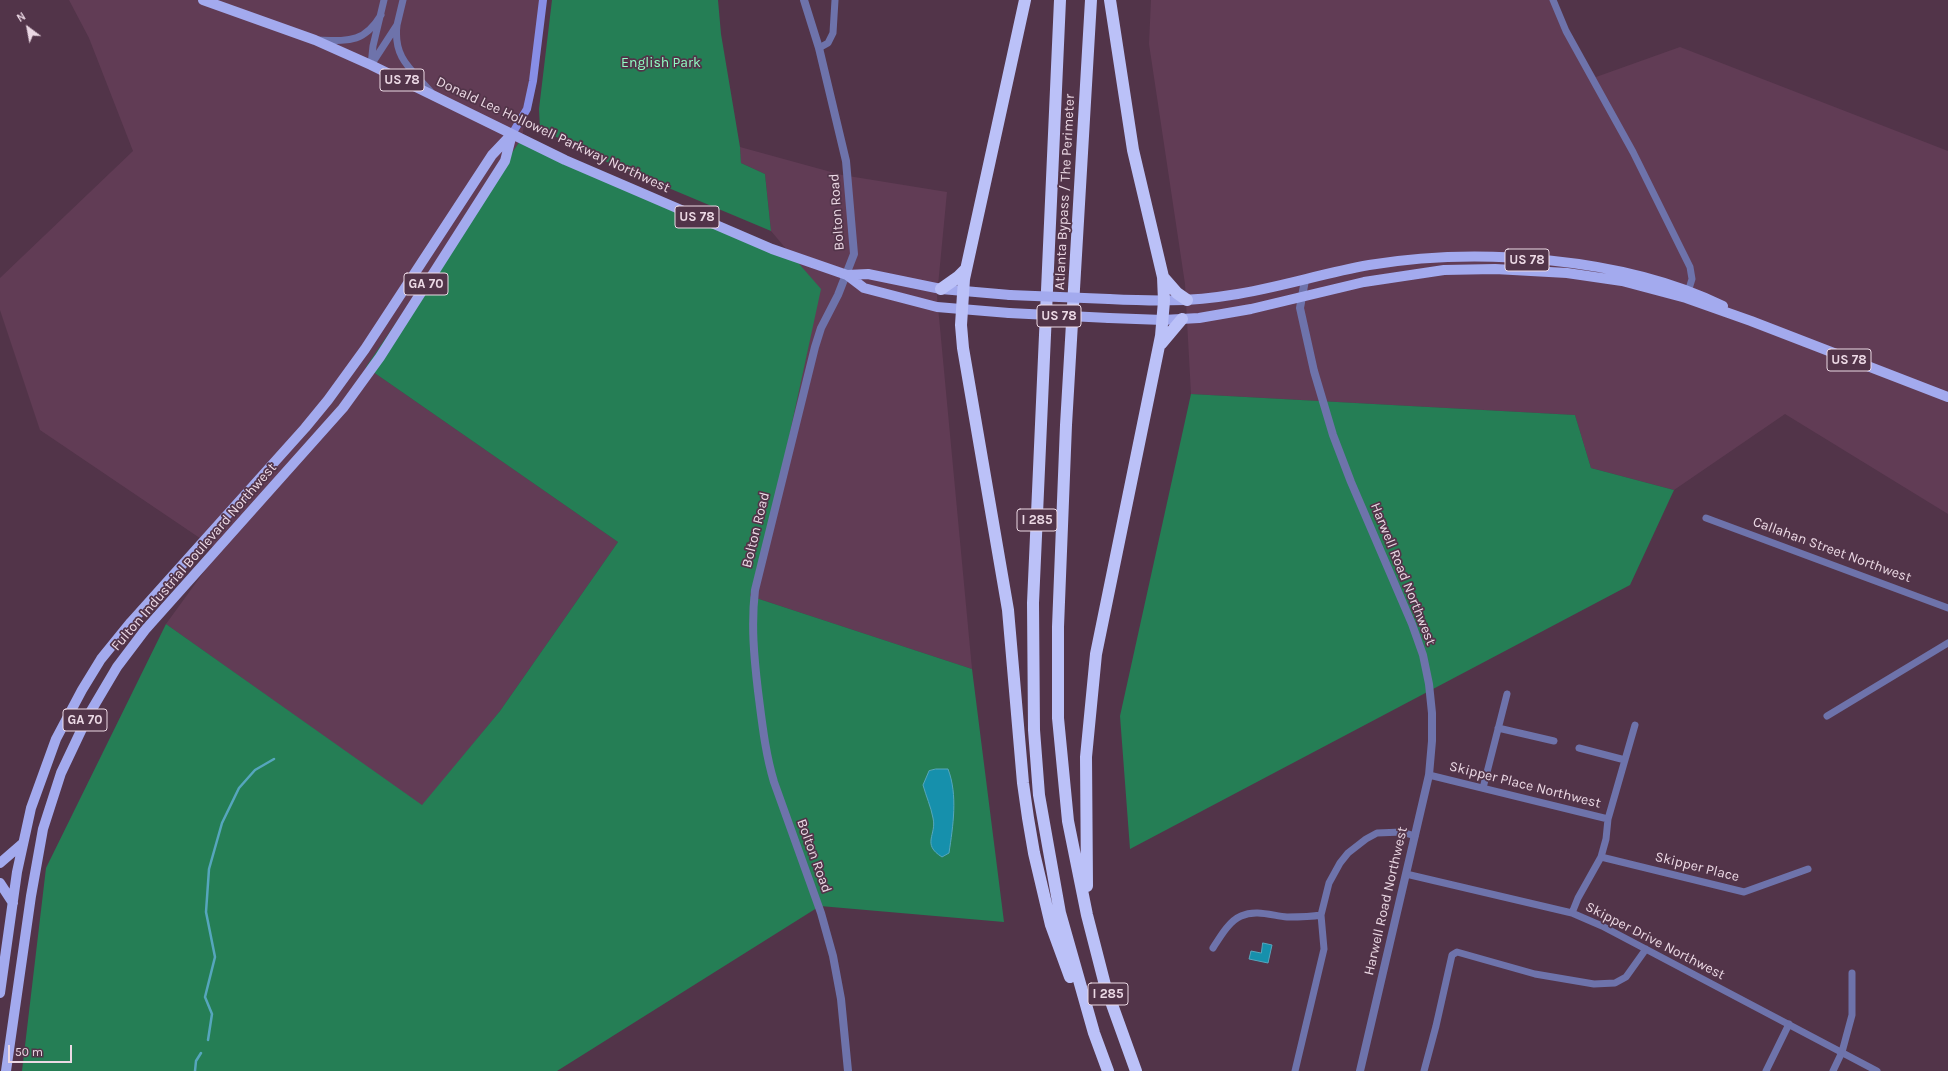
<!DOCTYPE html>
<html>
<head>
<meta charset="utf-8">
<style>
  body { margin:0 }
  #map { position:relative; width:1948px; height:1071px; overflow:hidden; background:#523449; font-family:Karla,sans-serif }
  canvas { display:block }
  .north { position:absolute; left:8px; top:8px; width:40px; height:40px; -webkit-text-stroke:3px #523449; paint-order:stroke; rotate:328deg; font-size:11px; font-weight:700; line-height:16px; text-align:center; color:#ecd9e5 }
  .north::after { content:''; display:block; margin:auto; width:14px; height:18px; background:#ecd9e5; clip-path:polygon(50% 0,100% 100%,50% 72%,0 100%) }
  .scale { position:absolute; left:8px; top:1045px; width:64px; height:18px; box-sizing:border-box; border:2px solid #ecd9e5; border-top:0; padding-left:5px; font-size:12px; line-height:14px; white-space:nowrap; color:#ecd9e5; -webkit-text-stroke:3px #523449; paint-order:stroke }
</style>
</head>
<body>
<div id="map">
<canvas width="1948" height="1071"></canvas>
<div class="north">N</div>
<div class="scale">50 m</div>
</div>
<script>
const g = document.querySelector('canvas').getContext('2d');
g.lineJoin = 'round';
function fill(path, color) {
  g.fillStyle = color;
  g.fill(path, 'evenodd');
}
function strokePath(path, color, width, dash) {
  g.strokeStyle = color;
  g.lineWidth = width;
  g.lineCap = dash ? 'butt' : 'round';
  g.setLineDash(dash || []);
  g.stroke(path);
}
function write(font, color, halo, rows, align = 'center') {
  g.font = font + ' Karla,sans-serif';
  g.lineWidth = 3.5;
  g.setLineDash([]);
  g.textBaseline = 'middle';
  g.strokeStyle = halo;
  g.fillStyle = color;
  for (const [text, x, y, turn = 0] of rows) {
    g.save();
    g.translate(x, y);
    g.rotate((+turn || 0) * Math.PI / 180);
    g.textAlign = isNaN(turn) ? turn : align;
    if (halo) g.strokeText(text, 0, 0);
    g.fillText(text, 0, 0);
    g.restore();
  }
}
fill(new Path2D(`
  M69,0H542L522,138L366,367L618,542L500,711L422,806L166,624L219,551L40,430L0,310V278L133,151L89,38Z
  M1151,0H1554L1555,11L1596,77L1680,47L1948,151V514L1785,414L1674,490L1591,468L1575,415L1191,394L1185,284L1149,44Z
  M740,147L842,175L947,192L937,296L972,669L750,596L781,474L820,289L771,231L765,174L741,163Z`), '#613c55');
fill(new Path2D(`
  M552,0H718L721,34L740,147L741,163L765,174L771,231L609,163L540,129L539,109Z
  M522,138L788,251L821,289L781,474L750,596L972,669L1004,922L820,906L557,1071H22L46,868L166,624L422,805L500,711L618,542L366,367Z
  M1191,394L1575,415L1591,468L1674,490L1630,585L1130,849L1120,716Z`), '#257e55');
const water = new Path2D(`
  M936,769H948C958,795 953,826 949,853L942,857C921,844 937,835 933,818C931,807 926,796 923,785L929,771Z
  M1263,943L1272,945L1268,963L1249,959L1251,951L1261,953Z`);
fill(water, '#1690ac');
strokePath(water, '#56a6bd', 1);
strokePath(new Path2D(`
  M208,1040L212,1014L205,997L215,957L206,912L209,869L222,823L239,788L255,770L274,759
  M195,1071L196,1061L201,1053`), '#56a6bd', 2.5);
strokePath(new Path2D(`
  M1553,0L1566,31L1633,152L1690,267L1692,279L1687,295
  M397,25C393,58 411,69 431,92
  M318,40C349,41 364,43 381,15
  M819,48L828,43L833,33L835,0
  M371,65L397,25L403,0
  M371,65L373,46L384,0
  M1706,518L1948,608
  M1827,716L1948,643
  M1498,728L1554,741
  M1579,748L1625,760
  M1429,775L1608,819
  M1483,788L1507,694
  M1601,857L1744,892L1808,869
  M1406,874L1572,913L1602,926L1877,1071
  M1572,913L1578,898L1601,857L1606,839L1608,819L1635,725
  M1213,948C1220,937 1229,921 1241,916C1256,909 1273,916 1287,917C1299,917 1310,917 1321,915
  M1295,1071L1324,949L1321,915L1329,883L1340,863L1348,853L1366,839L1377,833L1402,832L1415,836
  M1424,1071L1436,1026L1452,955L1457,952L1535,974L1594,984L1615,983L1626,977L1646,949
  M1766,1071L1789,1024
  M1833,1071L1842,1052L1852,1015V973`), '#6e73ab', 7);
strokePath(new Path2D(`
  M804,0L819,48L846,161L854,254L838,295L821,328L815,347L755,590C751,625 754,657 758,691C762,722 765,752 774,782L821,913L833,956L841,999L848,1071
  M1305,280L1300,308L1314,371L1333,435L1351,482L1412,624L1423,655L1429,684L1432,713V741L1429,775L1360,1071`), '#6e73ab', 8);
strokePath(new Path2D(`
  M512,134L527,109L533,81L543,0`), '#888ee7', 8);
strokePath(new Path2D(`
  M203,0L315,40L371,65L565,160L772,249L847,275L864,288L937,307L1009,313
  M847,275L868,274L941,289L1010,295
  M1109,299C1150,301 1191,302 1231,295C1278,288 1323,273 1369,265C1477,247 1624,257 1723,306
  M1109,318L1163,320L1199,318L1251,309L1364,282L1444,270L1495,269L1567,273L1622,281L1686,298L1751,321L1948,397
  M0,863L22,844
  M0,883L13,903
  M0,993L17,872L31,808L56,739L82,690L101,659L131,622L305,428L328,400L365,349L492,155L510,136
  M6,1071L31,896L43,829L61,773L88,716L117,667L145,630L343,408L380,357L505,161L512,134`), '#a3aaee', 10);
strokePath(new Path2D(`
  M1025,0L964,279L961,325L963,348L1008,610L1023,783L1028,818L1034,853L1051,925L1070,977
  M1060,0L1033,603L1034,730L1039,795L1060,913L1094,1033L1108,1071
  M1091,0L1066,425L1058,627V718L1068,821L1087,915L1105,985L1136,1071
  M1163,277L1177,293L1187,300
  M941,289L958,277L966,269
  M1161,344L1182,319
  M1087,886L1086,757L1096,654L1161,336L1164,301L1163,277L1133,150L1110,0`), '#bbc1f8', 12);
strokePath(new Path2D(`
  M1010,295L1109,299
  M1009,313L1109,318`), '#a3aaee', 10);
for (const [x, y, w] of [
  [402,80,44],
  [697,217,44],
  [1527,260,44],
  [426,284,44],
  [1059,316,44],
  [1849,360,44],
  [1037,520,40],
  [85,720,44],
  [1108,994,40]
]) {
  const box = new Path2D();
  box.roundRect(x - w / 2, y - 11, w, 22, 3);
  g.fillStyle = '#523449';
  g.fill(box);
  strokePath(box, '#ecd9e5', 1);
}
write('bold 13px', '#ecd9e5', null, [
  ["US 78",402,80],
  ["US 78",697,217],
  ["US 78",1527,260],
  ["GA 70",426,284],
  ["US 78",1059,316],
  ["US 78",1849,360],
  ["I 285",1037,520],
  ["GA 70",85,720],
  ["I 285",1108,994]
]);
write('14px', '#91fec4', '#523449', [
  ["English Park",661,63]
]);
write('14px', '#ecd9e5', '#523449', [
  ["Donald Lee Hollowell Parkway Northwest",553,135,25],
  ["Atlanta Bypass / The Perimeter",1065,192,-87],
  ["Bolton Road",837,212,-94],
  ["Bolton Road",756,530,-76],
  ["Callahan Street Northwest",1832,550,20],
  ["Fulton Industrial Boulevard Northwest",194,557,-49],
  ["Harwell Road Northwest",1403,574,68],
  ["Skipper Place Northwest",1525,785,14],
  ["Bolton Road",814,856,70],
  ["Skipper Place",1697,867,14],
  ["Harwell Road Northwest",1386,901,-77],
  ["Skipper Drive Northwest",1655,941,27]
]);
</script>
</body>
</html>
